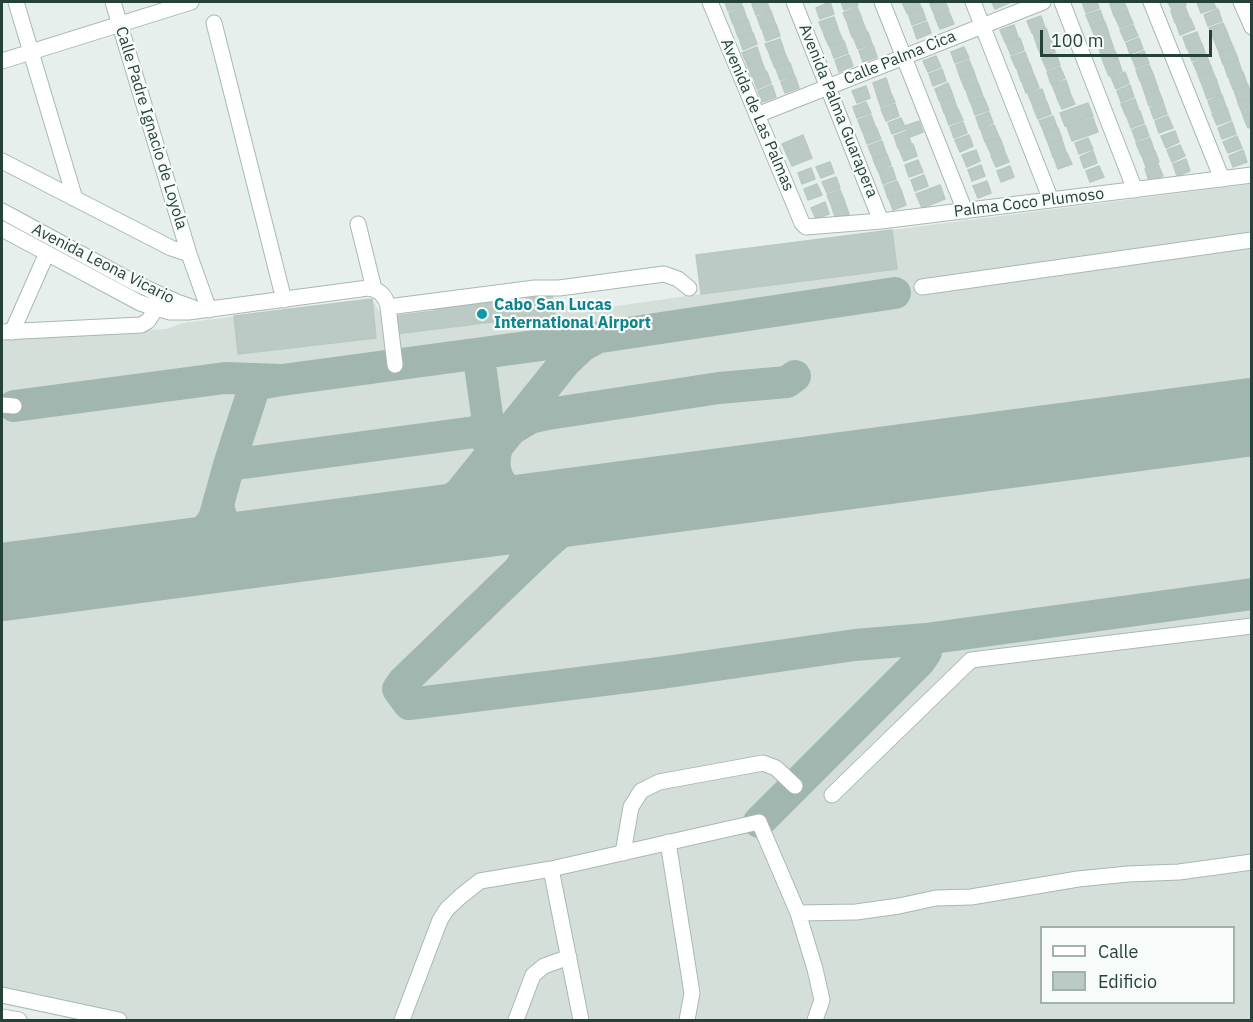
<!DOCTYPE html>
<html>
<head>
<meta charset="utf-8">
<style>
  body { margin:0 }
  #map { position:relative; width:1253px; height:1022px; overflow:hidden; background:#e6efeb; font-family:"IBM Plex Sans",sans-serif }
  canvas { display:block }
  .frame { position:absolute; inset:0; border:3px solid #24423a; pointer-events:none }
  .legend { position:absolute; left:1040px; top:926px; width:195px; height:78px; box-sizing:border-box; background:#f7fbf9; border:2px solid #a3b1ad; margin:0; padding:8px 10px; list-style:none; font-size:18px; color:#24423a }
  .legend li { display:flex; align-items:center; gap:12px; height:30px }
  .legend b { width:30px; border:2px solid #a3b1ad }
  .scale { position:absolute; left:1040px; top:30px; width:172px; height:27px; box-sizing:border-box; border:3px solid #24423a; border-top:0; padding-left:8px; font-size:18px; line-height:21px; white-space:nowrap; color:#24423a; -webkit-text-stroke:4px #f7fbf9; paint-order:stroke }
</style>
</head>
<body>
<div id="map">
<canvas width="1253" height="1022"></canvas>
<div class="frame"></div>
<ul class="legend">
<li><b style="height:8px;background:#fff"></b>Calle</li>
<li><b style="height:16px;background:#bbcac4"></b>Edificio</li>
</ul>
<div class="scale">100 m</div>
</div>
<script>
const g = document.querySelector('canvas').getContext('2d');
g.lineJoin = 'round';
function fill(path, color) {
  g.fillStyle = color;
  g.fill(path, 'evenodd');
}
function strokePath(path, color, width, dash) {
  g.strokeStyle = color;
  g.lineWidth = width;
  g.lineCap = dash ? 'butt' : 'round';
  g.setLineDash(dash || []);
  g.stroke(path);
}
function write(font, color, halo, rows, align = 'center') {
  g.font = font + ' "IBM Plex Sans",sans-serif';
  g.lineWidth = 4.5;
  g.setLineDash([]);
  g.textBaseline = 'middle';
  g.strokeStyle = halo;
  g.fillStyle = color;
  for (const [text, x, y, turn = 0] of rows) {
    g.save();
    g.translate(x, y);
    g.rotate((+turn || 0) * Math.PI / 180);
    g.textAlign = isNaN(turn) ? turn : align;
    if (halo) g.strokeText(text, 0, 0);
    g.fillText(text, 0, 0);
    g.restore();
  }
}
fill(new Path2D(`
  M1251,184V1020H78L2,1004V338L166,329L183,323L372,299L384,320L387,336L500,321L555,317L554,307L578,304L582,311L701,294L696,255ZM1042,928H1234V1002H1042Z`), '#d4dfda');
strokePath(new Path2D(`
  M468,355L476,359L480,365L491,444
  M14,406L225,378L282,380L601,337L895,293
  M510,430L530,418L548,414L719,388L787,382L795,376
  M498,445C486,477 508,503 542,501L640,487L664,494
  M229,465L475,432L485,436L493,452
  M218,505C225,541 245,544 276,545
  M483,518C491,519 500,519 507,522C527,530 532,555 518,571L403,682L398,689L409,704L660,673L855,645L926,639V652L919,662L759,822
  M392,530L431,515L460,493L566,361L582,346L595,339
  M166,560L199,539L214,519L229,465L253,391L259,384L281,380
  M518,571C548,543 576,512 616,500
  M926,639L1252,594`), '#a2b6b0', 32);
strokePath(new Path2D(`
  M2,582L1252,417`), '#a2b6b0', 78);
const building = new Path2D(`
  M725,2H741L742,6L728,11Z
  M758,2H767L770,10L756,15L752,4Z
  M830,2L834,14L820,19L816,8Z
  M841,2H857L858,5L844,10Z
  M902,2H919L921,8L907,13Z
  M937,2H945L949,10L935,16L930,4Z
  M992,2H1008L1009,3L995,9Z
  M1082,2H1097L1099,8L1086,13Z
  M1117,2H1124L1128,11L1114,16L1110,4Z
  M1168,2H1185L1186,5L1172,10Z
  M1197,2H1213L1216,8L1201,13Z
  M1185,6L1189,17L1175,23L1171,11Z
  M743,7L747,19L733,24L729,13Z
  M857,7L862,19L848,24L843,13Z
  M922,8L926,20L912,25L908,13Z
  M1218,9L1222,21L1208,26L1204,15Z
  M1100,10L1104,21L1091,27L1086,15Z
  M771,11L775,23L761,28L757,17Z
  M949,12L954,24L940,29L935,17Z
  M1128,12L1133,23L1120,28L1115,17Z
  M1041,16L1045,28L1032,33L1027,21Z
  M834,17L838,28L824,34L819,22Z
  M1190,18L1195,29L1180,35L1176,23Z
  M748,20L752,32L738,37L734,25Z
  M862,20L867,32L852,37L848,25Z
  M927,22L931,33L917,39L913,27Z
  M1105,22L1109,34L1096,39L1091,27Z
  M1223,23L1228,34L1214,40L1209,28Z
  M776,24L780,36L766,41L762,29Z
  M1014,25L1018,37L1005,42L1000,30Z
  M1133,25L1138,36L1125,41L1120,30Z
  M1046,28L1050,40L1037,45L1033,33Z
  M838,29L843,41L829,46L824,35Z
  M868,32L872,44L858,49L853,37Z
  M1197,32L1201,43L1187,49L1183,37Z
  M753,33L757,44L743,50L739,38Z
  M1109,35L1113,46L1100,51L1096,40Z
  M1228,35L1233,47L1219,52L1214,40Z
  M1020,38L1024,50L1011,55L1006,43Z
  M1139,38L1143,49L1130,54L1126,43Z
  M780,39L784,50L770,55L765,44Z
  M1051,40L1055,52L1042,57L1037,46Z
  M844,41L848,53L834,58L830,47Z
  M1202,44L1206,56L1192,61L1188,49Z
  M873,45L877,57L863,62L859,51Z
  M757,47L761,59L747,64L742,53Z
  M964,47L969,58L955,63L951,52Z
  M1113,47L1118,58L1104,64L1100,52Z
  M1233,47L1238,59L1223,64L1219,53Z
  M784,51L789,63L775,68L770,56Z
  M1144,51L1149,63L1136,68L1131,56Z
  M1025,52L1029,63L1016,68L1011,57Z
  M1056,54L1060,65L1047,70L1042,59Z
  M849,55L853,66L839,72L835,60Z
  M936,56L941,67L928,72L923,61Z
  M1207,57L1212,69L1198,74L1193,63Z
  M1118,59L1122,71L1109,76L1104,64Z
  M761,60L766,72L752,77L747,65Z
  M969,60L974,72L960,77L956,65Z
  M1238,60L1242,72L1228,77L1224,65Z
  M790,63L794,75L780,80L776,68Z
  M1030,64L1034,76L1021,81L1017,69Z
  M1149,65L1154,76L1140,81L1136,70Z
  M1060,67L1065,78L1051,84L1047,72Z
  M942,69L946,81L933,86L929,74Z
  M1212,70L1217,81L1203,87L1198,75Z
  M767,72L771,83L757,89L753,77Z
  M974,72L978,84L965,89L960,77Z
  M1125,72L1129,83L1116,89L1111,77Z
  M1243,72L1247,84L1233,89L1229,78Z
  M795,76L799,88L785,93L781,82Z
  M1035,77L1039,88L1026,93L1022,82Z
  M1154,77L1158,88L1145,94L1141,82Z
  M886,78L890,90L877,95L873,83Z
  M1066,80L1070,92L1057,97L1052,85Z
  M1217,82L1221,94L1207,99L1203,87Z
  M948,83L953,95L939,100L935,89Z
  M772,85L776,97L762,102L758,91Z
  M979,85L983,97L970,102L966,90Z
  M1130,85L1134,97L1121,102L1117,91Z
  M1248,85L1252,97L1238,102L1234,90Z
  M866,86L870,98L857,103L852,91Z
  M1042,89L1046,101L1033,106L1028,94Z
  M1158,89L1163,101L1149,106L1145,94Z
  M890,91L895,102L881,107L877,96Z
  M1070,93L1075,104L1062,109L1057,98Z
  M1222,95L1226,107L1212,112L1208,101Z
  M953,96L957,108L944,113L940,101Z
  M984,98L989,110L975,115L971,103Z
  M1252,98V111L1243,115L1238,103Z
  M1135,99L1139,111L1126,116L1121,104Z
  M866,102L871,113L857,118L853,107Z
  M1047,102L1051,114L1038,119L1033,107Z
  M1163,102L1167,114L1154,119L1150,108Z
  M1088,103L1093,116L1065,126L1060,113Z
  M895,104L899,116L886,121L881,109Z
  M1227,108L1231,120L1217,125L1212,114Z
  M958,109L963,120L949,125L945,114Z
  M1140,111L1144,123L1131,128L1127,117Z
  M989,112L993,123L980,129L976,117Z
  M1252,113V126L1248,128L1243,116Z
  M871,115L875,126L862,131L858,120Z
  M1053,116L1057,127L1044,132L1039,121Z
  M1168,116L1173,128L1159,133L1155,121Z
  M901,118L906,129L892,134L888,123Z
  M1093,118L1098,132L1072,141L1067,127Z
  M919,121L923,132L910,137L905,126Z
  M963,122L967,133L954,138L950,127Z
  M1232,122L1236,134L1222,139L1218,128Z
  M994,125L999,137L985,142L981,130Z
  M1145,125L1149,136L1136,141L1132,130Z
  M876,127L881,139L867,144L863,132Z
  M1058,128L1062,139L1049,145L1044,133Z
  M907,131L911,143L898,148L894,136Z
  M1175,131L1179,142L1166,148L1161,136Z
  M803,135L812,158L792,166L782,144Z
  M969,135L973,146L960,152L955,140Z
  M1237,136L1242,148L1228,153L1223,142Z
  M1000,138L1004,149L991,154L986,143Z
  M1088,138L1093,149L1079,154L1075,143Z
  M1150,138L1154,150L1141,155L1136,143Z
  M1062,140L1066,152L1053,157L1049,145Z
  M882,141L886,153L873,158L868,146Z
  M913,144L917,156L904,161L899,149Z
  M1180,145L1185,156L1172,162L1167,150Z
  M976,150L980,161L967,167L962,155Z
  M1004,150L1009,162L996,167L991,156Z
  M1243,150L1247,162L1233,167L1229,156Z
  M1093,151L1097,163L1084,168L1080,157Z
  M1155,151L1159,162L1146,167L1142,156Z
  M1067,153L1072,164L1058,169L1054,158Z
  M887,154L891,165L878,171L873,159Z
  M1186,159L1190,171L1177,176L1173,164Z
  M918,160L923,172L909,177L905,165Z
  M830,162L834,173L821,178L816,167Z
  M1158,164L1163,176L1149,181L1145,169Z
  M981,165L985,176L972,181L968,170Z
  M1010,166L1014,177L1001,182L997,171Z
  M1099,166L1104,177L1090,182L1086,171Z
  M892,167L896,179L883,184L879,172Z
  M811,168L815,179L802,184L798,173Z
  M924,175L928,186L915,191L911,180Z
  M836,177L840,188L827,193L822,182Z
  M897,181L902,192L888,198L884,186Z
  M987,181L991,193L978,198L973,186Z
  M817,184L822,195L808,200L804,189Z
  M940,185L945,199L922,208L916,194Z
  M840,190L845,202L832,207L827,195Z
  M902,193L906,205L893,210L889,199Z
  M825,202L829,214L816,219L811,208Z
  M845,203L849,214L836,219L832,208Z
  M892,230L897,269L701,294L696,255Z
  M552,295L555,317L501,325L500,321L396,334L394,316L434,311V307L498,299L499,305L510,304V306L527,304L526,298Z
  M372,299L376,338L238,354L234,316Z`);
fill(building, '#bbcac4');
strokePath(building, '#b8c9c2', 1.5);
const minor = new Path2D(`
  M16,2L75,199
  M113,2L189,254L209,310
  M710,2L802,223L806,227L881,221L1252,175
  M794,2L881,221
  M882,2L965,211
  M973,2L1051,200
  M1062,2L1135,190
  M1151,2L1222,179
  M1241,2L1252,27
  M214,23L284,300
  M2,61L191,2
  M757,115L1043,2
  M2,161L171,248L189,254
  M2,211L135,283L177,302L194,308
  M358,224L374,289
  M2,229L140,303L170,312H188L368,288C379,289 386,296 388,307L535,288H559L664,274L678,279L689,288
  M922,287L1252,240
  M388,307L395,365
  M2,332L141,325L148,321L160,302
  M12,332L47,253
  M2,405L14,406
  M832,795L971,660L1252,626
  M668,842L692,993L687,1020
  M623,853L631,807L641,791L659,782L763,763L776,768L795,786
  M551,869L581,1020
  M798,913L856,912L899,906L936,898L971,897L1078,879L1128,874L1179,872L1252,862
  M2,995L119,1020
  M2,1017L19,1020
  M402,1020L440,920L447,909L461,896L480,881L551,869L759,822L798,913L815,969L822,1000L815,1020
  M516,1020L533,975L544,966L569,957`);
strokePath(minor, '#a8b8b2', 17);
strokePath(minor, '#fff', 15);
for (const [x, y, r, color] of [
  [482,314,6,"#0f9aa8"]
]) {
  const dot = new Path2D();
  dot.arc(x, y, r, 0, 2 * Math.PI);
  g.fillStyle = color;
  g.fill(dot);
  strokePath(dot, '#f7fbf9', 2);
}
write('16px', '#24423a', '#f7fbf9', [
  ["Calle Palma Cica",900,58,-22],
  ["Avenida Palma Guarapera",838,111,68],
  ["Avenida de Las Palmas",757,115,67],
  ["Calle Padre Ignacio de Loyola",151,128,73],
  ["Palma Coco Plumoso",1029,203,-7],
  ["Avenida Leona Vicario",103,264,27]
]);
write('bold 16px', '#0d838f', '#f7fbf9', [
  ["Cabo San Lucas",494,305],
  ["International Airport",494,323]
], 'left');
</script>
</body>
</html>
